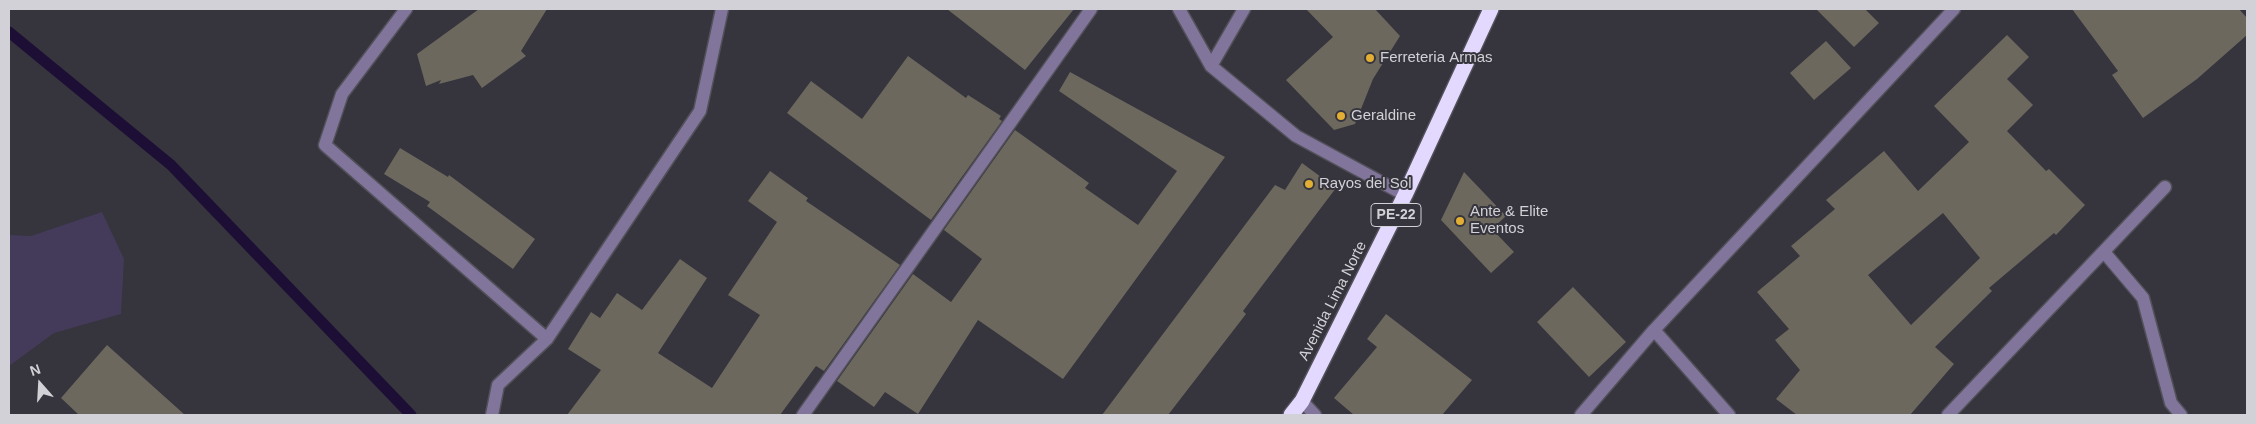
<!DOCTYPE html>
<html>
<head>
<meta charset="utf-8">
<style>
  body { margin:0 }
  #map { position:relative; width:2256px; height:424px; overflow:hidden; background:#36343d; font-family:Helvetica,sans-serif }
  canvas { display:block }
  .frame { position:absolute; inset:0; border:10px solid #d2d1d7; pointer-events:none }
  .north { position:absolute; left:15px; top:359px; width:50px; height:50px; -webkit-text-stroke:4px #36343d; paint-order:stroke; rotate:341deg; font-size:14px; font-weight:700; line-height:20px; text-align:center; color:#d2d1d7 }
  .north::after { content:''; display:block; margin:auto; width:18px; height:22px; background:#d2d1d7; clip-path:polygon(50% 0,100% 100%,50% 72%,0 100%) }
</style>
</head>
<body>
<div id="map">
<canvas width="2256" height="424"></canvas>
<div class="frame"></div>
<div class="north">N</div>
</div>
<script>
const g = document.querySelector('canvas').getContext('2d');
g.lineJoin = 'round';
function fill(path, color) {
  g.fillStyle = color;
  g.fill(path, 'evenodd');
}
function strokePath(path, color, width, dash) {
  g.strokeStyle = color;
  g.lineWidth = width;
  g.lineCap = dash ? 'butt' : 'round';
  g.setLineDash(dash || []);
  g.stroke(path);
}
function write(font, color, halo, rows, align = 'center') {
  g.font = font + ' Helvetica,sans-serif';
  g.lineWidth = 4;
  g.setLineDash([]);
  g.textBaseline = 'middle';
  g.strokeStyle = halo;
  g.fillStyle = color;
  for (const [text, x, y, turn = 0] of rows) {
    g.save();
    g.translate(x, y);
    g.rotate((+turn || 0) * Math.PI / 180);
    g.textAlign = isNaN(turn) ? turn : align;
    if (halo) g.strokeText(text, 0, 0);
    g.fillText(text, 0, 0);
    g.restore();
  }
}
fill(new Path2D(`
  M102,212L124,259L121,314L54,333L9,366V235L31,236Z`), '#443b5a');
strokePath(new Path2D(`
  M9,32L171,165L411,415`), '#1d0e35', 11);
fill(new Path2D(`
  M479,9H547L521,51L526,56L482,88L473,75L439,84L441,80L426,86L417,54Z
  M947,9H1074L1025,70Z
  M1306,9H1375L1400,36L1373,79L1355,124L1334,130L1286,80L1333,37Z
  M1816,9H1865L1879,23L1854,47Z
  M2072,9H2239L2247,18V35L2197,79L2143,118L2112,75L2118,71Z
  M2007,35L2029,57L2007,79L2033,105L2007,131L2046,171L2049,169L2085,205L2056,235L2054,233L1989,288L1992,291L1935,347L1954,364L1910,415H1797L1776,399L1800,370L1775,340L1789,329L1757,292L1800,256L1791,246L1835,209L1826,200L1884,151L1918,191L1969,142L1934,106ZM1943,213L1980,258L1911,325L1868,275Z
  M1826,41L1851,68L1814,100L1790,73Z
  M908,56L966,98L968,95L1001,116L999,119L1002,121L931,220L787,113L811,81L862,119Z
  M1070,72L1225,157L1063,379L978,320L918,414L885,392L874,407L837,381L913,274L951,302L982,259L944,230L1015,130L1089,183L1085,188L1138,225L1177,171L1059,91Z
  M400,148L448,177L449,175L535,239L513,269L427,206L430,202L384,174Z
  M1302,163L1336,188L1243,311L1246,314L1168,415H1102L1275,185L1285,190Z
  M770,171L808,198L806,201L900,265L824,371L816,366L780,415H567L601,370L568,349L591,312L600,318L617,293L642,310L680,259L707,278L658,353L712,388L760,315L728,295L777,222L748,201Z
  M1464,172L1506,216L1492,229L1514,252L1491,273L1441,220Z
  M1573,287L1626,342L1589,377L1537,322Z
  M1386,314L1472,380L1442,415H1354L1334,398L1377,347L1367,339Z
  M107,345L185,415H79L61,398Z`), '#6d685e');
const minor = new Path2D(`
  M406,9L342,94L325,145L547,339
  M1179,9L1211,66L1296,136L1405,195
  M1211,66L1244,9
  M2104,252L2143,298L2171,403L2181,415
  M1654,330L1729,415
  M1302,401L1315,415
  M492,415L498,385L547,339L700,111L722,9
  M803,415L1091,9
  M1581,415L1654,330L1954,9
  M1948,415L2165,187`);
const highway = new Path2D(`
  M1291,415L1302,401L1405,195L1491,9`);
strokePath(minor, '#525059', 15);
strokePath(highway, '#525059', 18);
strokePath(minor, '#81759c', 12);
strokePath(highway, '#e3d8fe', 15);
for (const [x, y, r, color] of [
  [1370,58,5,"#e2af34"],
  [1341,116,5,"#e2af34"],
  [1309,184,5,"#e2af34"],
  [1460,221,5,"#e2af34"]
]) {
  const dot = new Path2D();
  dot.arc(x, y, r, 0, 2 * Math.PI);
  g.fillStyle = color;
  g.fill(dot);
  strokePath(dot, '#36343d', 2);
}
for (const [x, y, w] of [
  [1396,215,50]
]) {
  const box = new Path2D();
  box.roundRect(x - w / 2, y - 11.5, w, 23, 4);
  g.fillStyle = '#36343d';
  g.fill(box);
  strokePath(box, '#d2d1d7', 1);
}
write('bold 14px', '#d2d1d7', null, [
  ["PE-22",1396,215]
]);
write('15px', '#d2d1d7', '#36343d', [
  ["Ferreteria Armas",1380,58],
  ["Geraldine",1351,116],
  ["Rayos del Sol",1319,184],
  ["Ante & Elite",1470,212],
  ["Eventos",1470,229]
], 'left');
write('15px', '#d2d1d7', '#36343d', [
  ["Avenida Lima Norte",1333,301,-63]
]);
</script>
</body>
</html>
